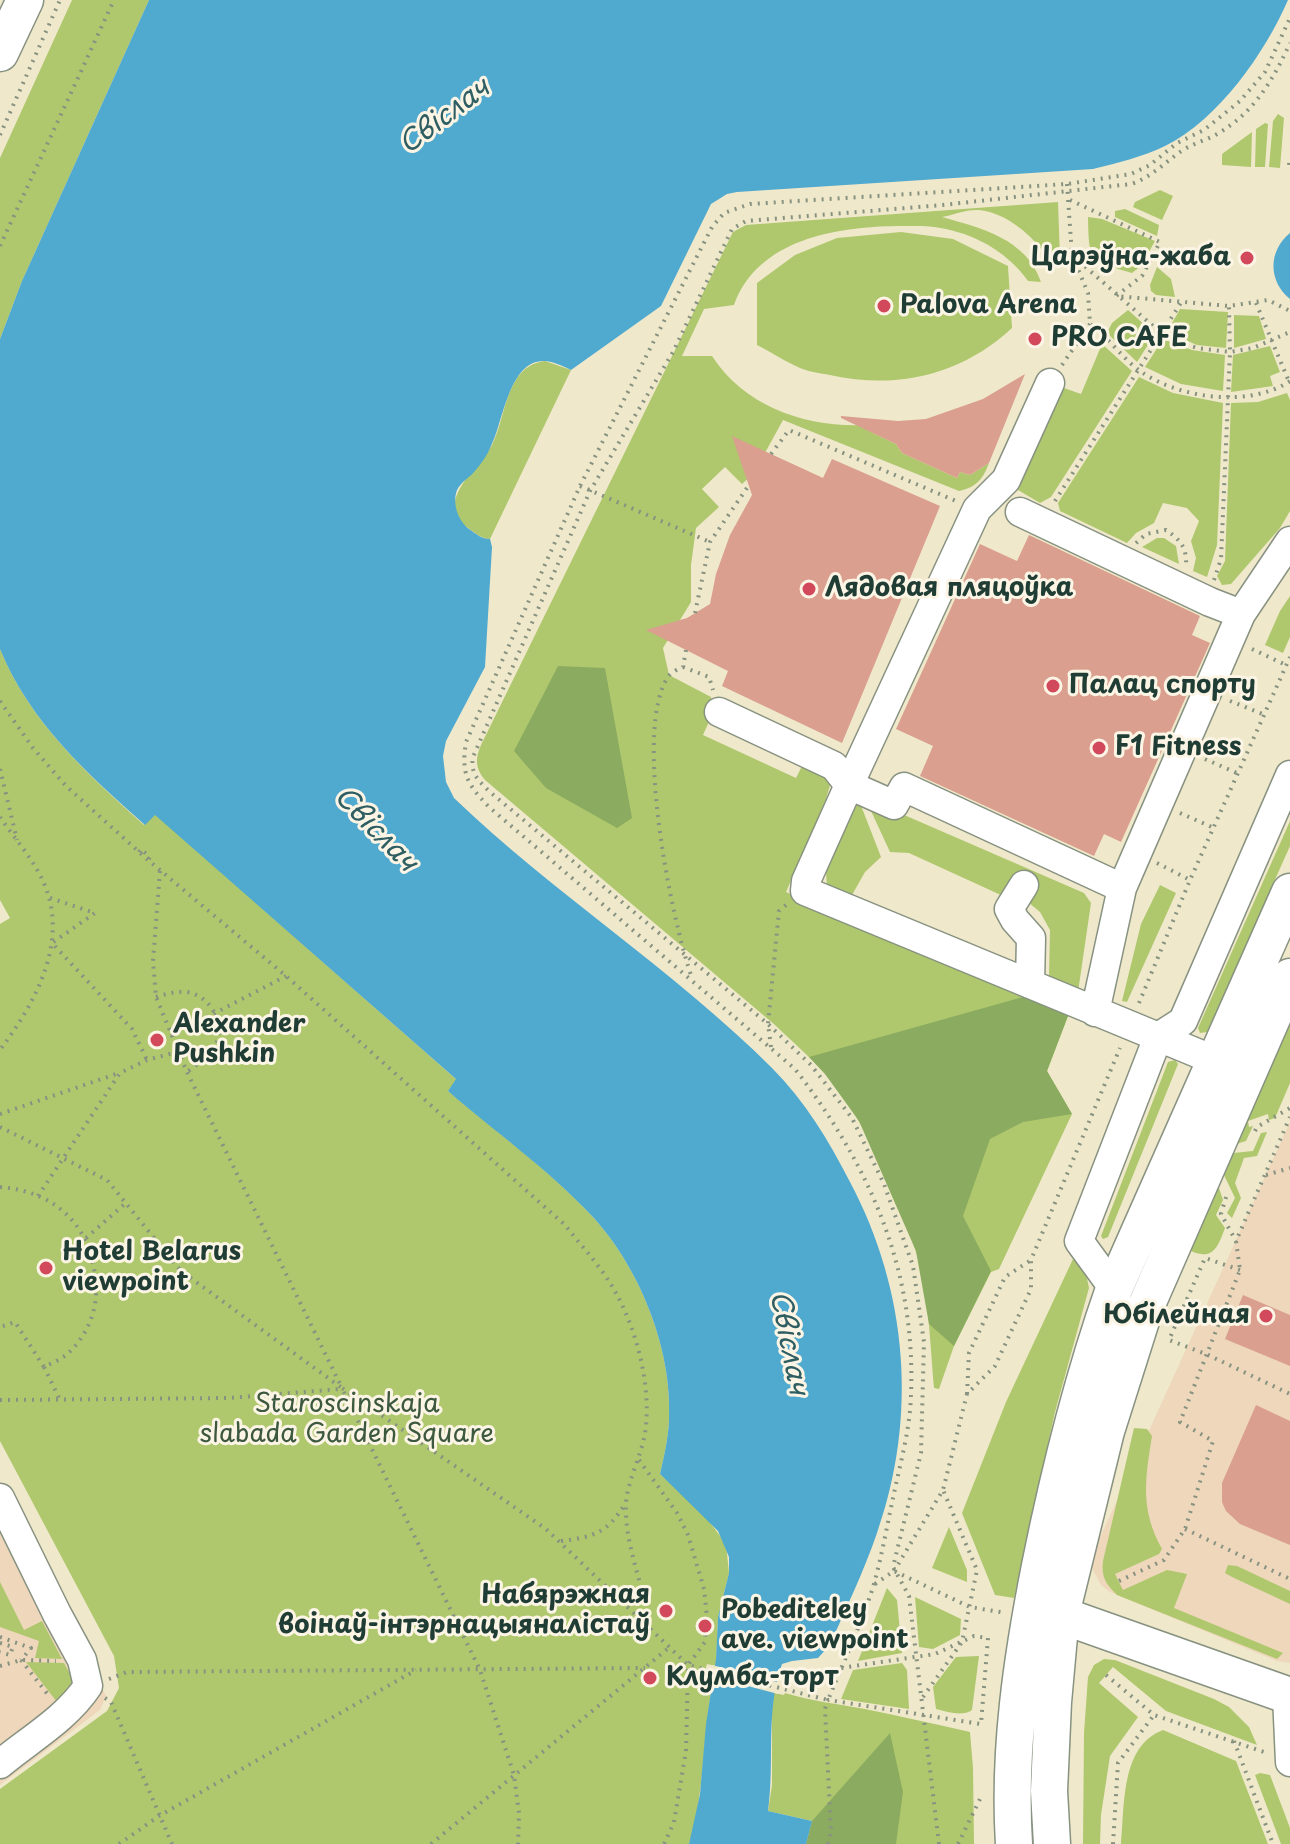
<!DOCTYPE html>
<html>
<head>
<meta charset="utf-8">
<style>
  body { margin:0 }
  canvas { display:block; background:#efe8cb }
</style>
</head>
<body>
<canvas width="1290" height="1844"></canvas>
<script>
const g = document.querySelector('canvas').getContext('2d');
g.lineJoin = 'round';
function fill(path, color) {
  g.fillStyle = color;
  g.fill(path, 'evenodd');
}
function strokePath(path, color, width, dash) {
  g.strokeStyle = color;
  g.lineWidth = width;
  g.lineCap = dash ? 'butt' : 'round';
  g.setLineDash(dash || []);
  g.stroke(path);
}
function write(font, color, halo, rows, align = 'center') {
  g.font = font + ' "Playpen Sans",sans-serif';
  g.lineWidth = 6;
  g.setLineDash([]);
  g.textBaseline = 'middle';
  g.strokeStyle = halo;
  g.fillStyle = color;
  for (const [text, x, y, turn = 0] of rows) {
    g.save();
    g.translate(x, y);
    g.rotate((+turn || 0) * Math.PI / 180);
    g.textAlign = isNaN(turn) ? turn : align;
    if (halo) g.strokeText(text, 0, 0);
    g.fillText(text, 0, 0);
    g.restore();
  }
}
fill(new Path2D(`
  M1290,1122V1663L1277,1661L1110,1592L1101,1585L1091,1566L1092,1555Z
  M0,1488L106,1696L100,1710L0,1785Z`), '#eed7bb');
fill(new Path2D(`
  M72,0H149L22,281L0,339V158Z
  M1278,114L1284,118L1280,168L1269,167L1273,121Z
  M1265,123L1268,124L1265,167H1255L1256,129Z
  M1252,132L1251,167L1222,165V154Z
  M1160,190L1173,196L1162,220L1133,207L1135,202Z
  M1058,202L1060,258H1049C1032,236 1008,213 979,210C967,209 953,215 942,217C980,228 1026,238 1041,282L1028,281C1009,254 979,236 946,229C930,225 913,226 897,226C836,227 758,239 734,305L704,309L682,356H712C745,407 805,427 863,425L869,431L896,444L902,453L957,478L960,472L970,475L989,463C983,479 977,487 959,491L783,420L754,473L742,484L725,467L702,489L719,507L696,528L691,565V602L663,648L669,675L711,697L713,713L703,735L796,778L803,764L824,772L830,785L826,799L786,892L1068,1016L1047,1071L1072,1114L999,1269L991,1272L954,1346L939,1389L934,1388C930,1345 929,1289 915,1249C896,1190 867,1124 827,1076C812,1058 792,1042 775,1025L485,780C475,768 475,759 481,745L733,232L746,225Z
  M1125,209L1159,225L1157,236L1115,217V211Z
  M1088,217L1102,219L1155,241L1141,266L1132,273C1089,260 1089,263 1088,217Z
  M901,232L953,239L1008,266L1012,328C961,375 898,390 830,375C820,373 809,372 800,368C786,362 771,352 757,345V283L795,255L837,238Z
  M1157,267L1171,279L1175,297L1156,295L1151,291L1150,285Z
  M1180,309L1228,312L1226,348L1197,345L1167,332Z
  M1128,310L1155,334L1137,362L1107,333L1112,323Z
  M1234,315L1259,316L1266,339L1234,348Z
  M1163,339L1192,350L1225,355L1223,391L1181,384L1145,367Z
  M1102,344L1132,371L1051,497L1040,503L1018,490L1064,388L1081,394Z
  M1270,346L1280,372L1270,376L1273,386L1231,392L1233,355Z
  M545,361L571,370L490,539C482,539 475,533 468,528C432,503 479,468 492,445C507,416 505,366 545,361Z
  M1139,377L1173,393L1223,403L1217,545L1207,577L1193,571L1196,558L1191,541L1199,521L1187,508L1163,503L1154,523L1136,533L1127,543L1060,511L1058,503Z
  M1287,393L1290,400V511L1280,528L1231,584L1222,585L1217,576L1225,561L1231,403L1258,402Z
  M1157,538H1164L1176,546L1179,564L1142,547Z
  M1290,596V637L1283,653L1265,645L1280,611Z
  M0,649C29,721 88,775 144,825L155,814L457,1080L448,1091C495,1131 548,1169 591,1215C639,1266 673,1349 669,1421C668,1439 664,1457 660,1474L706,1517L726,1544L729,1573L718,1617L716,1666L707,1664L704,1674L714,1677C702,1732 706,1790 689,1844H0V1789L107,1711L119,1688L114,1656L0,1441V924L10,918L0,900Z
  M865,798L1084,893L1091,903L1078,992L1049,977L1050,930L1040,912L1028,902L1003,896L909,853L890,852Z
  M860,803L881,857L865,872L852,895L827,887L826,872L854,804Z
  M1290,821V846L1207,1032L1200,1033L1198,1028Z
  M1160,885L1176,893L1127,1002L1122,1001L1141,924Z
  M1290,1018V1083L1275,1118L1269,1120L1268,1114L1248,1121L1249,1127L1253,1126L1246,1141L1233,1145Z
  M1175,1060L1178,1064L1108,1237L1103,1239L1101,1236L1168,1062Z
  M1267,1132L1257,1156L1244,1158L1235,1183L1241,1198L1232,1218L1227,1213L1235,1198L1224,1175L1233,1153L1253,1151L1261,1133Z
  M1218,1185L1223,1200L1216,1215L1225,1228C1218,1247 1213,1261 1191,1251L1189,1243Z
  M1073,1259L1086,1274L1089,1288L1055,1412L1014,1598L995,1595L962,1513L1006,1402Z
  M1134,1428L1147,1429L1152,1436C1145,1480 1140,1509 1162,1549L1159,1554L1115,1574L1123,1590L1167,1570L1187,1574L1174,1608L1283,1653L1277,1659L1117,1595C1106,1584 1101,1577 1103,1561Z
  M949,1527L967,1570V1582L932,1568Z
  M1228,1565L1237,1566L1290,1591V1604L1232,1577L1225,1573Z
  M0,1582L24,1630L42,1621L62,1659L35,1658L39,1641L0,1627Z
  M887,1588L897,1600L902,1653L858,1661Z
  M915,1597L961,1619L960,1635L933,1649L919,1647Z
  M979,1656L972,1710C962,1717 948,1712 936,1709L933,1687L956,1657Z
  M1104,1659L1115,1660L1214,1699L1229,1707L1249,1727L1257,1745L1166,1711L1113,1667L1099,1683L1138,1717L1110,1756L1101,1815L1100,1844H1083L1084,1733L1088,1677L1094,1665Z
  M26,1662L64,1663L75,1683L57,1702Z
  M902,1663L907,1670L909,1709L841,1699L853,1670Z
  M774,1693L784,1695L785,1693C812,1701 837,1704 865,1709C900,1716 935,1724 970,1732L973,1768L974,1844H806L812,1821L768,1811L772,1785V1702Z
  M1163,1730L1236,1761L1268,1844H1121C1125,1807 1120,1746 1163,1730Z
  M1260,1773L1270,1775L1290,1828V1844H1281L1255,1775Z`), '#afc86d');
fill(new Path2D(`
  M558,666L605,668L632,818L617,828L546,788L514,751Z
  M1023,997L1068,1016L1047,1071L1072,1114L1023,1122L990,1139L963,1216L991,1271L954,1346L929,1324L916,1251L859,1121L825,1074L809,1057Z
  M890,1733L903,1792L896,1844H806L812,1821Z`), '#8bac60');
fill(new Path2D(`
  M149,0H1288C1265,53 1218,120 1165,146C1142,157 1117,163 1093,169L737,192L727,194L711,204L661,306L571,370C558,364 545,357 531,364C507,377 502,424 491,446C487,456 481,464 474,472C469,478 461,482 457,490C452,503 458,521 469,529C476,534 482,539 490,539L492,547L485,667L446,741L443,756L446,782L454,798C554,894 674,970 772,1068C805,1101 829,1141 850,1182C908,1291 918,1417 877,1533C864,1571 846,1608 830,1645L818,1658L792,1661L782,1664C765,1711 775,1762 768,1811L812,1821L806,1844H689L700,1794L706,1724L716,1659L718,1617L729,1573V1557L718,1531L660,1474C664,1457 668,1439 669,1421C673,1349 639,1266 591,1215C548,1169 495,1132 448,1091L456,1079L155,815L145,825C88,775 29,721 0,649V339L22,281Z
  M1290,233V299C1268,281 1268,251 1290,233Z`), '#50a9ce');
fill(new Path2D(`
  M712,1665L781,1683L778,1694L710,1676Z`), '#efe8cb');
fill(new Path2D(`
  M1025,374L989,463L970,475L960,472L957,478L902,453L896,444L841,418V416L898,421L926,419L983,399Z
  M732,436L823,478L832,459L940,506L842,743L722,686L728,671L646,630L687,618L710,604L716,574L730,535L752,495Z
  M1029,535L1200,616L1192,635L1210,643L1121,842L1104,834L1094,856L920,776L933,746L896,729L980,544L1017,561Z
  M1243,1295L1290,1315V1366L1225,1339Z
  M1256,1405L1290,1421V1545L1240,1524L1226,1511L1222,1502V1483Z`), '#da9f8e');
const minor = new Path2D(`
  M1050,383L1006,480L977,509L849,785L894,805L904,787L1122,888
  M1020,512L1210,602L1241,614
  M719,712L834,766L849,785L806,881L805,891L1214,1060
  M1024,885L1009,909L1015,920L1031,938L1030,984
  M1095,1012L1122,888L1241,614L1290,541
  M1114,1289L1079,1241L1158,1037L1183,1021L1290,775
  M0,1498L57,1614L82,1660L88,1686C66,1719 30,1739 0,1764
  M1287,1695L1290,1762`);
const major = new Path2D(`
  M0,53L25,0
  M1038,1607L1290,1696
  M1014,1844C1008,1751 1022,1657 1040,1566C1059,1472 1082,1380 1114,1289L1290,892
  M1052,1844L1049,1791L1053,1702L1061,1614L1106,1431L1144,1311L1290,977`);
strokePath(minor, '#879280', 31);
strokePath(major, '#879280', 39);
strokePath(new Path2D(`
  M0,135L60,0
  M1289,165L1290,157
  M1067,184L1072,255L1088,293L1090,324C1109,338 1122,358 1140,371C1180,399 1249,408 1290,381
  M1070,200L1160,242L1142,276L1116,296L1229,306L1268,300L1290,311
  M0,246L114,0
  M1073,256L1161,333L1179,342L1197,348L1230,352L1253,348L1290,332
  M1256,303L1290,384
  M1062,365L1090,324
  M771,454L789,430L956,501
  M580,486L710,542
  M1055,501L1182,301
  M1136,543L1146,534L1166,530C1181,540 1187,548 1186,566
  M1214,580L1221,559L1230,352L1229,307
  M695,613L710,542L749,485
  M1252,649L1286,665
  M686,650L683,667C678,669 671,672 668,677C633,729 671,919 692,978
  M683,667L709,677L713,690
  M0,701L33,748L66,786L148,860L286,976L565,1225C583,1248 604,1270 617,1295C637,1332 650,1383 646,1425C644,1452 628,1477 626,1503C624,1543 643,1584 650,1624
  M1230,701L1265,715
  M1205,759L1239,774
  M0,769L17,840
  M1180,813L1214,828
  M0,817C12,835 28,853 39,873C73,935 38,999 0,1050
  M139,852L141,849L150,857L148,860
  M1157,863L1190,880
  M160,871L153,961L156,997L187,1072L342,1388L546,1529L688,1665L828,1700C843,1663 861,1625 873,1587C881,1560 886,1531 892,1503C899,1468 910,1431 911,1395C916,1270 870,1166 795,1069L489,807C467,784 461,774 466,742L580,486L712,227L724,213L750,204L1067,184L1131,174L1150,165L1177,143L1204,130L1240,101L1265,72L1290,18
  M50,898L95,913L52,943L132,1029L147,1060
  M156,997C166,994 175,991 187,992C211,996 226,1024 215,1046C209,1057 196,1065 187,1072
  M1139,1003L1190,880L1290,657
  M171,1036L286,976
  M771,1047L768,1024L779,911L787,904
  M0,1114L119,1073
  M0,1127L107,1180L181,1271L342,1388L480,1670L514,1775L519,1813L518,1844
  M1255,1131L1257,1127L1290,1108
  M1266,1175L1290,1168
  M0,1187C62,1192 97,1233 96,1295C95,1317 83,1341 66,1355C60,1360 52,1363 44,1367L15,1322L0,1327
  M38,1196L120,1073L147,1060L177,1052
  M1226,1197L1221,1214L1236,1241
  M86,1238L127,1202
  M1240,1270L1205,1258L1169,1340L1206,1354L1290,1394
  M1224,1310L1235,1315
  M44,1367L60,1400
  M967,1394L969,1353L1005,1277L1031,1260
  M0,1400L229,1398L340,1389
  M639,1460L677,1513L688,1535L704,1589L707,1617L705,1642L688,1665L686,1751L674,1822L664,1844
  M1185,1529L1290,1579
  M561,1541C594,1537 607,1533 625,1504
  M894,1571L943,1490L967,1394L995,1366L1031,1289V1260L1120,1048
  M1119,1581L1164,1560L1185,1529L1213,1441L1180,1422L1240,1270L1236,1241L1290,1117
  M875,1584L894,1571L970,1607L1006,1613
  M0,1637L31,1648L21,1660
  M0,1643L13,1647L10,1655L0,1652
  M21,1660L49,1696
  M0,1666L21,1660L56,1661
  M1106,1675L1154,1715L1267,1753
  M109,1679L127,1672L645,1668
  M923,1697L962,1642L977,1570L943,1490
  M105,1698L111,1702L172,1844
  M1234,1741L1273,1844
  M119,1844L159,1816L416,1670
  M431,1844L671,1646
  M828,1844L831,1832L825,1709L828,1700L981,1724L988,1638L974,1636L935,1654L841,1668
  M939,1844L909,1596L893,1567L921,1453L924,1342L913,1266L884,1184L852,1118L811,1065L768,1024L490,792C479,781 470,774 473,757L590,491L673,352L732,229L746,221L943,205L1131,184C1152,177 1165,162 1183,150C1194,143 1207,140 1217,134C1254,113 1273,80 1290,43
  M958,1844L981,1797
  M1113,1844L1118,1763L1154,1715`), '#879280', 4, [2, 6]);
strokePath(minor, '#fff', 28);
strokePath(major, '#fff', 36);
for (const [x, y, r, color] of [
  [1247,258,8,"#d1495b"],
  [884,306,8,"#d1495b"],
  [1035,339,8,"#d1495b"],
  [809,589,8,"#d1495b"],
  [1053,686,8,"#d1495b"],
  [1099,748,8,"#d1495b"],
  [157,1040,8,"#d1495b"],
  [46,1268,8,"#d1495b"],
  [1266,1316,8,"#d1495b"],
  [666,1611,8,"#d1495b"],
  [705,1626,8,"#d1495b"],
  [650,1678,8,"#d1495b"]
]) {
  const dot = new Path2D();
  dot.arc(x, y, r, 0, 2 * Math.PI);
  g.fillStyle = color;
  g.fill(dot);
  strokePath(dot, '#fcf5e5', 3);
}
write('bold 26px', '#1f3d34', '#fcf5e5', [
  ["Царэўна-жаба",1231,258,"right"],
  ["Palova Arena",900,306],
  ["PRO CAFE",1051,339],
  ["Лядовая пляцоўка",825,589],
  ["Палац спорту",1069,686],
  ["F1 Fitness",1115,748],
  ["Alexander",173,1025],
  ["Pushkin",173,1055],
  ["Hotel Belarus",62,1253],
  ["viewpoint",62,1283],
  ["Юбілейная",1250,1316,"right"],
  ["Набярэжная",650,1596,"right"],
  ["воінаў-інтэрнацыяналістаў",650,1626,"right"],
  ["Pobediteley",721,1611],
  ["ave. viewpoint",721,1641],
  ["Клумба-торт",666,1678]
], 'left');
write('26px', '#3c593f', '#fcf5e5', [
  ["Staroscinskaja",347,1405],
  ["slabada Garden Square",347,1435]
]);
write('italic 28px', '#2e5d62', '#fcf5e5', [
  ["Свіслач",445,117,-37],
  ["Свіслач",375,830,46],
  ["Свіслач",788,1343,79]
]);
</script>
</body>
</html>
